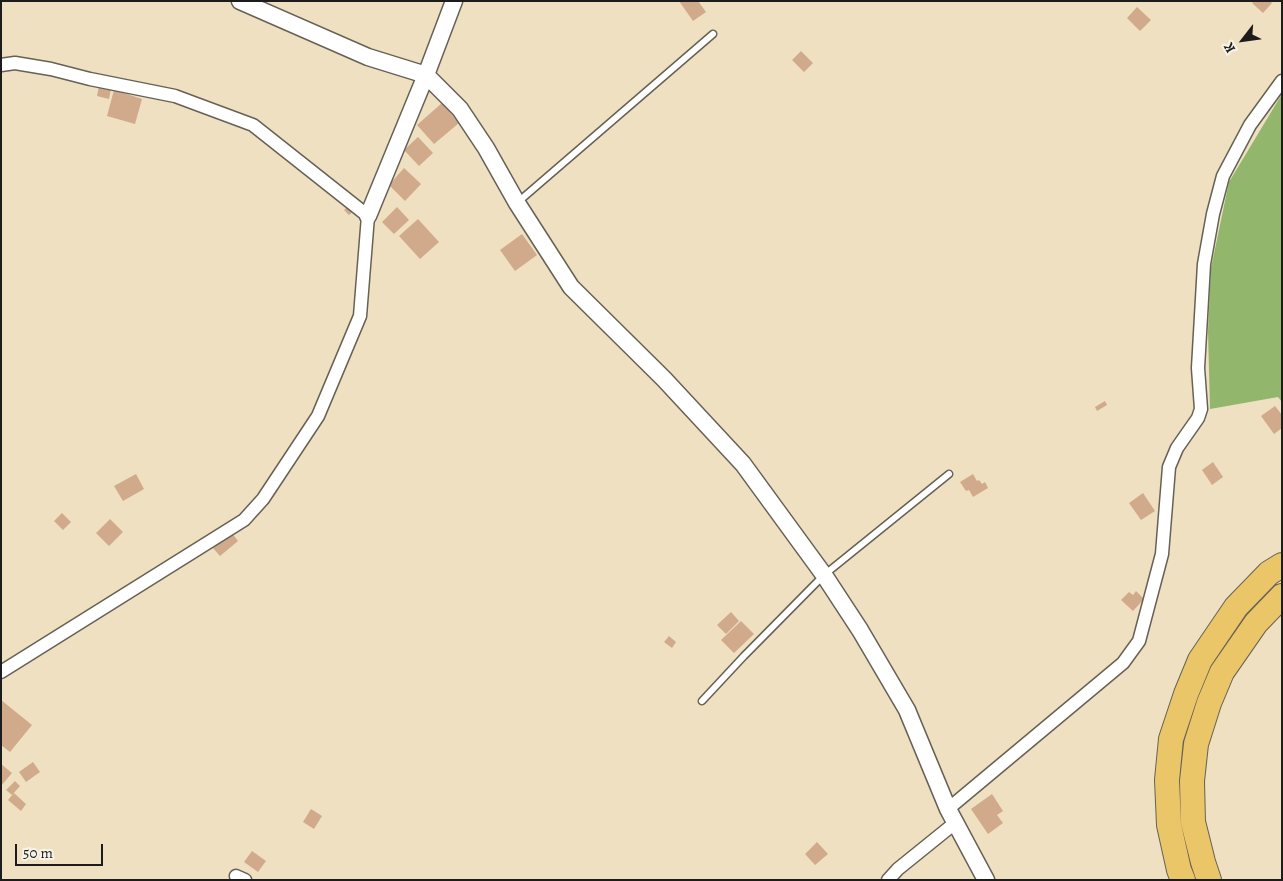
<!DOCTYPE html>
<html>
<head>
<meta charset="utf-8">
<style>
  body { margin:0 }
  #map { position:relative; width:1283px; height:881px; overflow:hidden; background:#eee0c0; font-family:Alegreya,serif }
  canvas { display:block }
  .frame { position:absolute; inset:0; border:2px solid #1c1c1c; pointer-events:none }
  .north { position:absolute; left:1218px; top:15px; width:50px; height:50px; -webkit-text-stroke:4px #f7f3e8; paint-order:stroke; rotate:240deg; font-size:14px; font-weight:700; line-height:20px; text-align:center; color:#1c1c1c }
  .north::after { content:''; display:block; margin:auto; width:18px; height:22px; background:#1c1c1c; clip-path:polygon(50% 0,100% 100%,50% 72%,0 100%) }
  .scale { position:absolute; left:15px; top:844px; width:88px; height:22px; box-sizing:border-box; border:2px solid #1c1c1c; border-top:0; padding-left:6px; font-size:15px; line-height:18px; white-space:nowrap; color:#1c1c1c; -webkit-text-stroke:4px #f7f3e8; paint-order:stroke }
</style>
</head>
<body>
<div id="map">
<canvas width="1283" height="881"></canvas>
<div class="frame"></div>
<div class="north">K</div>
<div class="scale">50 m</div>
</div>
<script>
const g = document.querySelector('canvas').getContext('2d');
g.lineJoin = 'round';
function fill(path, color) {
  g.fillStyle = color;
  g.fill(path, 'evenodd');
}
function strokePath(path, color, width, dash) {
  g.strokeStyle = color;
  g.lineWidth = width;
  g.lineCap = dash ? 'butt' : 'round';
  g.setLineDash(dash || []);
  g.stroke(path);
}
fill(new Path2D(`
  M1282,94V402L1278,397L1210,409L1208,331L1211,268L1229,182Z`), '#92b66b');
fill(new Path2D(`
  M679,1H698L706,12L693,21Z
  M1254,1H1270L1272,3L1263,13L1252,3Z
  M1137,7L1151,20L1140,31L1127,18Z
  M801,51L813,63L804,72L792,60Z
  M99,86L111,89L109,99L97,96Z
  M114,90L142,99L135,124L107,116Z
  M442,103L459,123L434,144L417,125Z
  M418,137L433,153L419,166L404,150Z
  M404,168L421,184L405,201L389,185Z
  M351,203L356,209L349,215L344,210Z
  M397,207L409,220L394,234L382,222Z
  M418,219L439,242L420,259L399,236Z
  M522,234L537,255L515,271L500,250Z
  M1105,401L1107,405L1097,411L1095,407Z
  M1275,406L1282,415V428L1274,434L1261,416Z
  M1213,462L1223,477L1212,485L1202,470Z
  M136,474L144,489L123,501L114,486Z
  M973,474L977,481L979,480L982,484L985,482L988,488L973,497L969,490L966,491L960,482Z
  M1143,493L1155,511L1141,520L1129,503Z
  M62,513L71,522L63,530L54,521Z
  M110,519L123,532L109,546L96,533Z
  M231,532L238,541L220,556L212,547Z
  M1136,591L1144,599L1133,611L1121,600L1129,592L1133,595Z
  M731,612L739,621L726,634L717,625Z
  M741,621L754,634L734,653L721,640Z
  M669,636L676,642L672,648L664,642Z
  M1,700L32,725L10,752L1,745Z
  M33,762L40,772L26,782L19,772Z
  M1,764L12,773L1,786Z
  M15,781L20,786L12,795L6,790Z
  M14,793L26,804L21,811L8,800Z
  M992,794L1003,811L997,815L1003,823L988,834L971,809Z
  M311,809L322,816L314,829L303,822Z
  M817,842L828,854L815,865L805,854Z
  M252,851L266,861L258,872L244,862Z`), '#d0aa8b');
const service = new Path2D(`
  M518,202L713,34
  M702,701L744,656L824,575L949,474`);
const minor = new Path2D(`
  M1,65L15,63L51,69L90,79L175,96L253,125L368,216L360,316L318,416L263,499L244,520L1,672
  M948,809L1123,663L1139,641L1162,554L1169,467L1177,448L1198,418L1201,409L1198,368L1204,264L1213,214L1223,176L1250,125L1282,81
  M236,876L245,880
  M888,880L898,869L955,823`);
const tertiary = new Path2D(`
  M240,1L368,57L426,75L460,109L486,148L517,203L571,287L664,379L743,464L824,575L860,630L907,710L948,809L986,880
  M368,216L426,75L454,1`);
const motorway = new Path2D(`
  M1183,880L1179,870L1169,825L1167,780L1171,739L1186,694L1200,660L1236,607L1269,573L1282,565
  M1209,880L1203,862L1193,822L1192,781L1196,744L1209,703L1222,672L1256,623L1282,596`);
strokePath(service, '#666155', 9);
strokePath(minor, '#666155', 15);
strokePath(tertiary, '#666155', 19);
strokePath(motorway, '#666155', 26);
strokePath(service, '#fff', 6);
strokePath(minor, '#fff', 12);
strokePath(tertiary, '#fff', 16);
strokePath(motorway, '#ebc669', 24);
</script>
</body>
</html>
